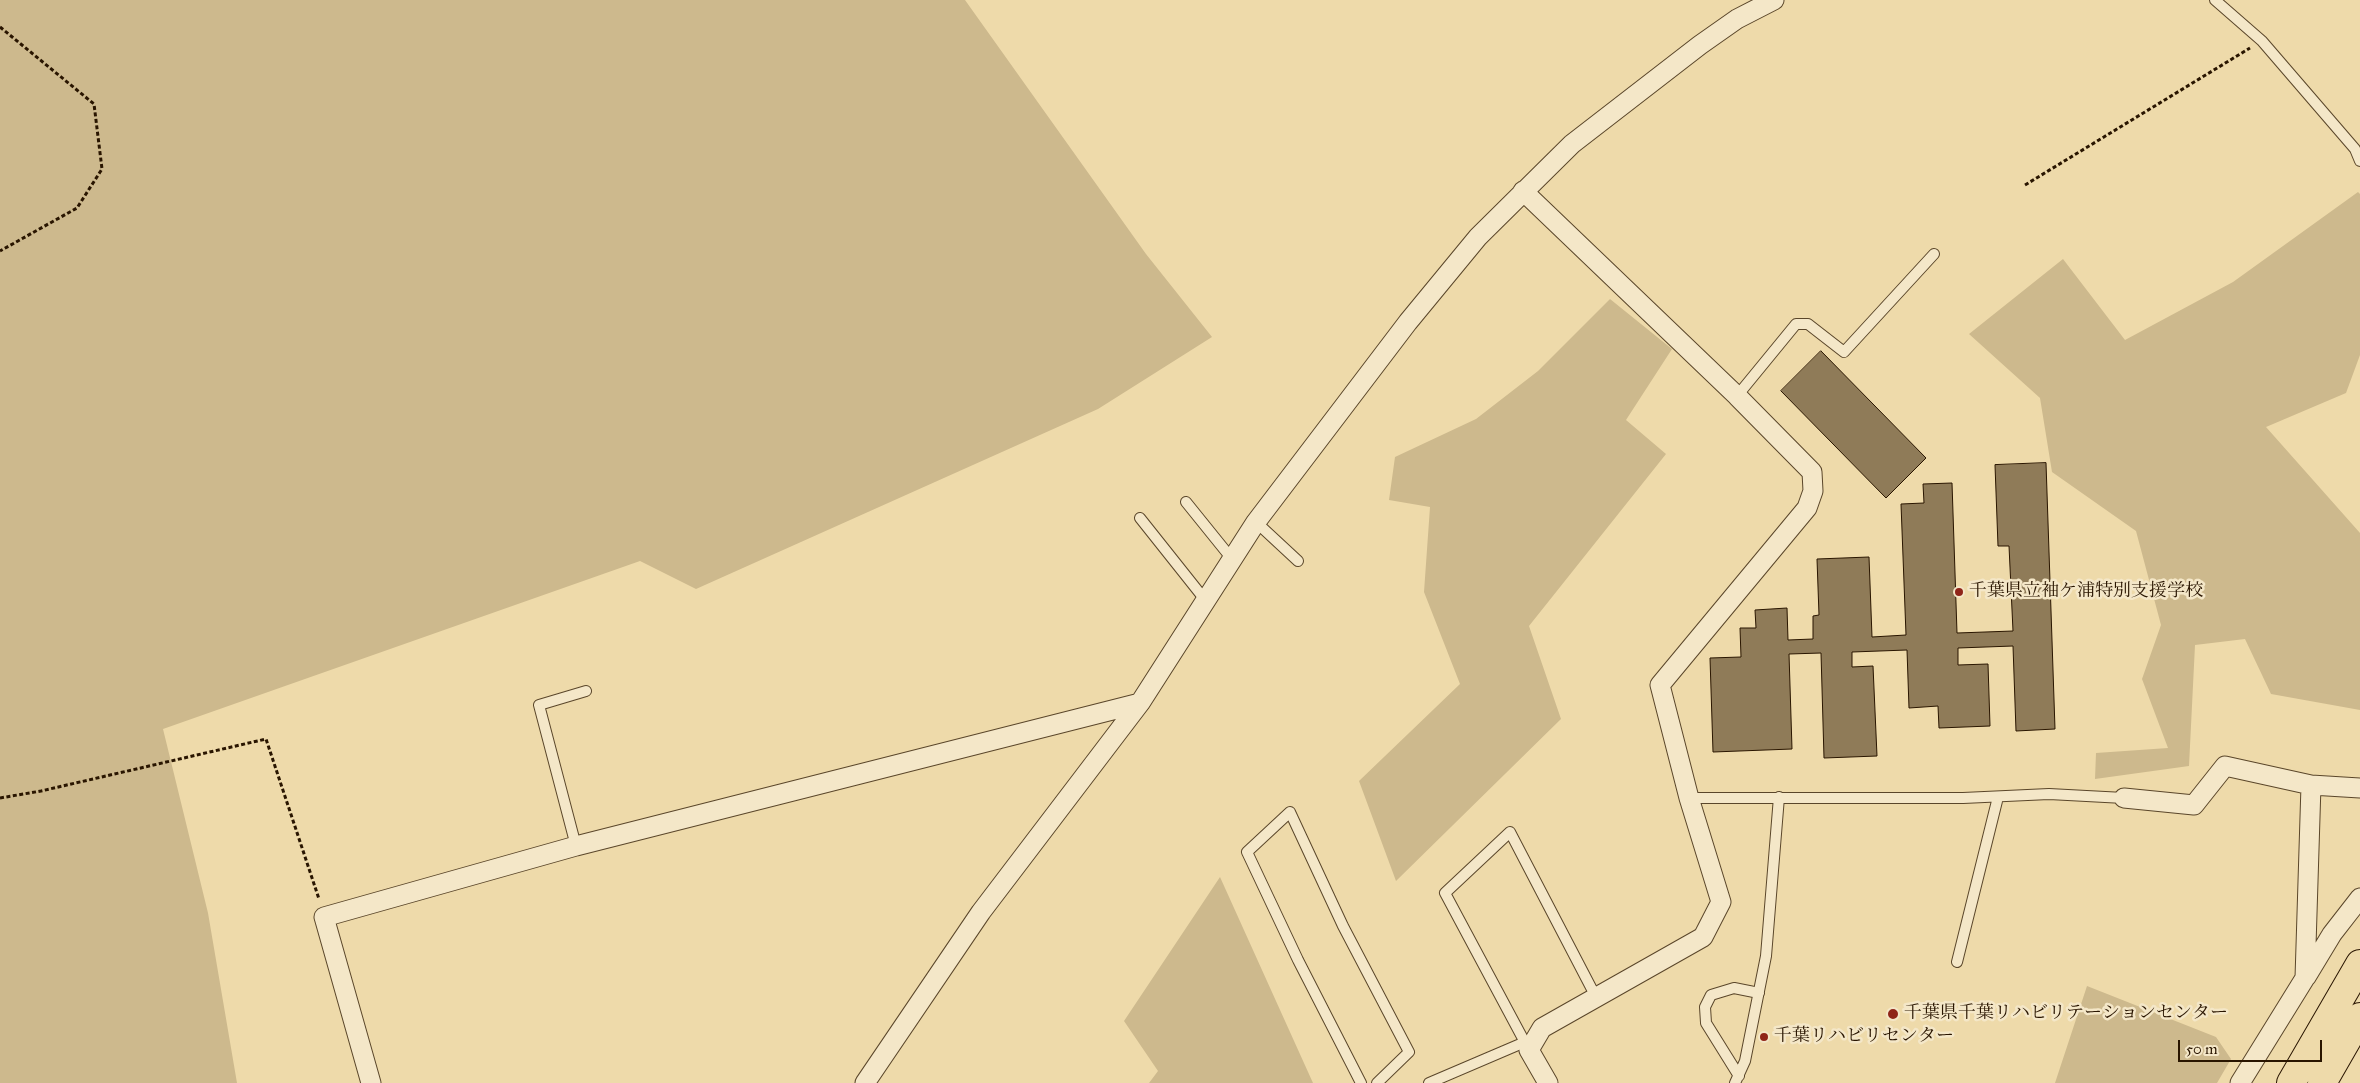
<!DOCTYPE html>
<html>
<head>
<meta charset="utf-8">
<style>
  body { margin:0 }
  #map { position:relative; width:2360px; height:1083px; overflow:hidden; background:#eedaaa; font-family:"IM FELL Great Primer",serif }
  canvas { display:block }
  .scale { position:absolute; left:2178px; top:1040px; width:144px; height:22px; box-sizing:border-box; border:2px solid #291500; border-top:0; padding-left:6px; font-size:15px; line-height:18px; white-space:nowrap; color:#291500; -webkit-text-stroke:4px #f4e7c8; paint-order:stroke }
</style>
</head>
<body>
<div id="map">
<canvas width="2360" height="1083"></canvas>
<div class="scale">50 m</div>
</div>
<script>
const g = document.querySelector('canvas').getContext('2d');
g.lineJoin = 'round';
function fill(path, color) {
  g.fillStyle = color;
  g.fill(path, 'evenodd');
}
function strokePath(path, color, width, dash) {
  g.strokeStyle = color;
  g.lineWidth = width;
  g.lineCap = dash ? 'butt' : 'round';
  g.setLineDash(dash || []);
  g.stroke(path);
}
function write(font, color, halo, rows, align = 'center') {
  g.font = font + ' "IM FELL Great Primer","Noto Serif JP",serif';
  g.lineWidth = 5;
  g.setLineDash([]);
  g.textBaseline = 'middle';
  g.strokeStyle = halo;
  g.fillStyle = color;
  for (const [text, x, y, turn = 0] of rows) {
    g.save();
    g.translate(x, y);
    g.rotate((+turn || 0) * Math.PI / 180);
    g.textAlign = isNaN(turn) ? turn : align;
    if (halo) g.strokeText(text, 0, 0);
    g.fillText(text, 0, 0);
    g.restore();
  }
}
fill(new Path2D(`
  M0,0H965L1146,254L1212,337L1098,409L696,589L640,561L163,729L208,913L237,1083H0Z
  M2358,192L2360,194V355L2346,393L2266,427L2360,533V710L2271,694L2245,639L2195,645L2189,766L2095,779L2096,753L2168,748L2142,679L2161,625L2136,531L2052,472L2040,398L1969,334L2063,259L2125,340L2233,282Z
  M1610,299L1672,349L1626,420L1666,454L1529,626L1561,719L1396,881L1359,781L1460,684L1424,592L1430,507L1389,500L1395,457L1476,419L1538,371Z
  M1220,877L1313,1083H1149L1158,1071L1124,1021Z
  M2087,986L2216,1037L2231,1059L2217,1083H2055Z`), '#cdb98d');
const building = new Path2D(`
  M1821,351L1926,458L1886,498L1781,391Z
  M2046,463L2055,729L2016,731L2013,646L1958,648V665L1988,664L1990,726L1939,728L1938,706L1909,708L1907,650L1852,652V667L1873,666L1877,756L1824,758L1821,653L1789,654L1792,749L1713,752L1710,658L1741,657L1740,628H1756L1755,610L1787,608L1788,640L1813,639V616L1819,615L1817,559L1869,557L1872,637L1906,635L1901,504L1924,503L1923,484L1952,483L1957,633L2013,631L2009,546H1998L1995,465Z`);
fill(building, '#8f7b58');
strokePath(building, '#291500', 1);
const service = new Path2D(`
  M2215,0L2262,41L2355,149L2360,161
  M1737,396L1796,324H1808L1844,352L1934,254
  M1186,502L1232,559
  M1140,518L1206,601
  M1256,522L1298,561
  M1689,798H1963L2049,794L2124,798
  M576,846L539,705L586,691
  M1957,962L1998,797
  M1529,1050L1445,893L1510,832L1597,999
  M1739,1076L1706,1023L1705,1007L1711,995L1734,988L1759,993
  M1361,1083L1298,960L1247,852L1290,812L1343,926L1409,1052L1377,1083
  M1429,1083L1525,1042
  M1735,1083L1745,1061L1766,956L1779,797`);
const minor = new Path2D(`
  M1523,191L1737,396L1812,472L1813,491L1807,508L1660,685L1689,798L1721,902L1703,937L1542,1028L1529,1050L1548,1083
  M2124,798L2194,805L2225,766L2311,785L2360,788
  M2306,977L2332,934L2360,898
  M371,1083L324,917L576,846L1140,703
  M865,1083L981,912L1140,703L1256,522L1408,322L1478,237L1572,144L1700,45L1737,19L1774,0
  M2240,1083L2305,978L2311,785`);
const primary = new Path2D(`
  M2291,1083L2360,964
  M2322,1083L2360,1017`);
strokePath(service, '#5a462a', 12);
strokePath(minor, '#5a462a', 21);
strokePath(primary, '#291500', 30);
strokePath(new Path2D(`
  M0,27L94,104L102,169L77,208L0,251
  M2025,185L2250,48
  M0,798L41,791L266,739L319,899`), '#291500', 3, [4, 2.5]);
strokePath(service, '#f4e7c8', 10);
strokePath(minor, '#f4e7c8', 19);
strokePath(primary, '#eedaaa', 28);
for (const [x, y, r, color] of [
  [1959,592,5,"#8f2418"],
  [1893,1014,6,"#8f2418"],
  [1764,1037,5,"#8f2418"]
]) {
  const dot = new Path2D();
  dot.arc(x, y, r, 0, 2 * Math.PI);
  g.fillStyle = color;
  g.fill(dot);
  strokePath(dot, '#f4e7c8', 2);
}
write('18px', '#291500', '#f4e7c8', [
  ["千葉県立袖ケ浦特別支援学校",1969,592],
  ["千葉県千葉リハビリテーションセンター",1904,1014],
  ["千葉リハビリセンター",1774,1037]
], 'left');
</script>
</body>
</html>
